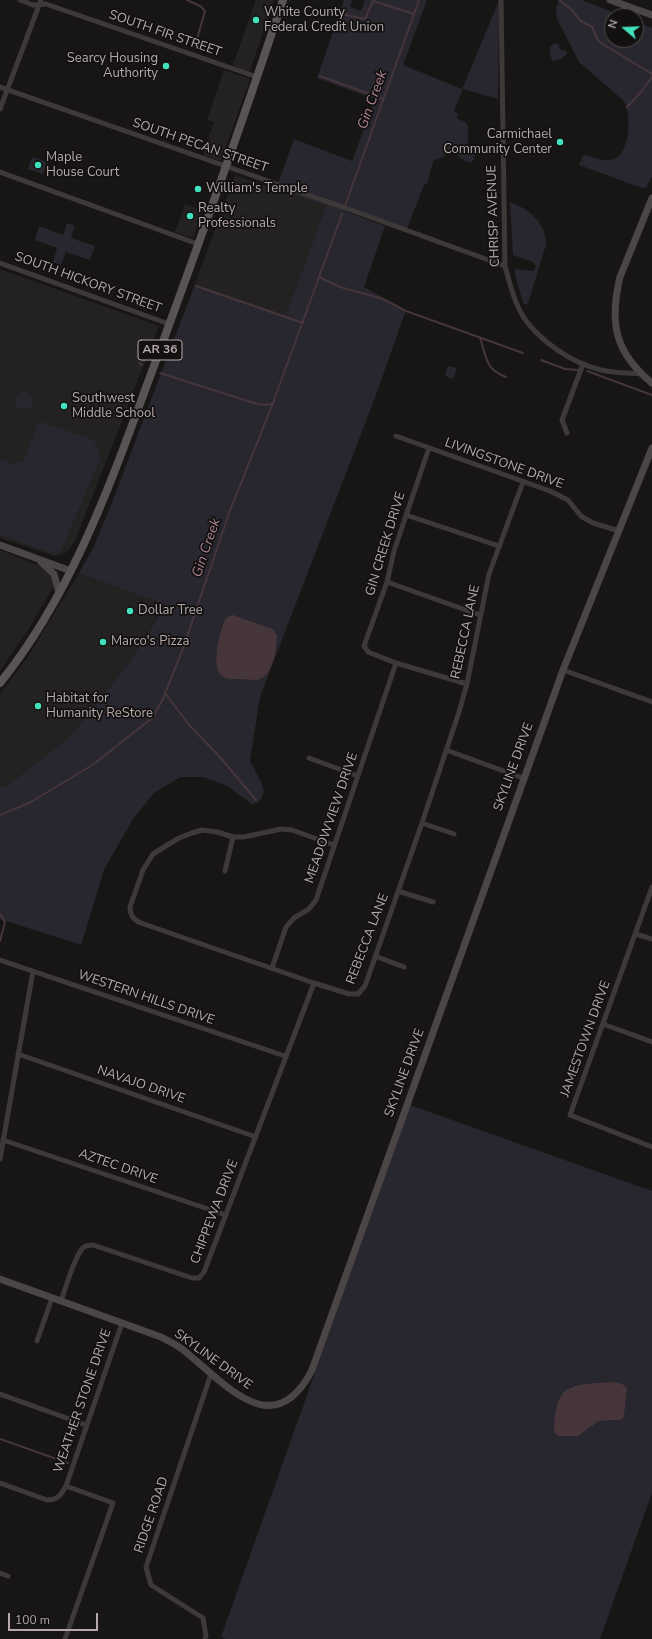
<!DOCTYPE html>
<html>
<head>
<meta charset="utf-8">
<style>
  body { margin:0 }
  #map { position:relative; width:652px; height:1639px; overflow:hidden; background:#171615; font-family:"Nunito Sans",sans-serif }
  canvas { display:block }
  .north { position:absolute; left:604px; top:8px; width:40px; height:40px; box-sizing:border-box; background:#121110; border:1px solid #544d4e; border-radius:50%; rotate:289deg; font-size:11px; font-weight:700; line-height:16px; text-align:center; color:#b6a8ab }
  .north::after { content:''; display:block; margin:auto; width:14px; height:18px; background:#42e2be; clip-path:polygon(50% 0,100% 100%,50% 72%,0 100%) }
  .scale { position:absolute; left:8px; top:1613px; width:90px; height:18px; box-sizing:border-box; border:2px solid #b6a8ab; border-top:0; padding-left:5px; font-size:12px; line-height:14px; white-space:nowrap; color:#b6a8ab; -webkit-text-stroke:3px #121110; paint-order:stroke }
</style>
</head>
<body>
<div id="map">
<canvas width="652" height="1639"></canvas>
<div class="north">N</div>
<div class="scale">100 m</div>
</div>
<script>
const g = document.querySelector('canvas').getContext('2d');
g.lineJoin = 'round';
function fill(path, color) {
  g.fillStyle = color;
  g.fill(path, 'evenodd');
}
function strokePath(path, color, width, dash) {
  g.strokeStyle = color;
  g.lineWidth = width;
  g.lineCap = dash ? 'butt' : 'round';
  g.setLineDash(dash || []);
  g.stroke(path);
}
function write(font, color, halo, rows, align = 'center') {
  g.font = font + ' "Nunito Sans",sans-serif';
  g.lineWidth = 3.5;
  g.setLineDash([]);
  g.textBaseline = 'middle';
  g.strokeStyle = halo;
  g.fillStyle = color;
  for (const [text, x, y, turn = 0] of rows) {
    g.save();
    g.translate(x, y);
    g.rotate((+turn || 0) * Math.PI / 180);
    g.textAlign = isNaN(turn) ? turn : align;
    if (halo) g.strokeText(text, 0, 0);
    g.fillText(text, 0, 0);
    g.restore();
  }
}
fill(new Path2D(`
  M256,0H274L249,73L232,67Z
  M224,70L250,79L221,161L203,155L214,122L207,120Z
  M235,175L326,206L286,316L195,284Z
  M185,204L203,211L193,238L175,232Z
  M0,269L159,326L75,541L66,553L55,556L0,538Z
  M0,550L47,569L52,575L54,586L30,627L0,671Z
  M79,573L166,604L127,665L91,711L67,739L5,787L0,786V694L27,658Z`), '#242221');
fill(new Path2D(`
  M344,0H352L350,7L361,11L365,0H427L403,65L462,89L499,1L498,99L463,89L454,111L458,114L457,119L463,121L468,125V145L475,153L474,159L471,163C462,161 457,155 452,148L444,157L434,160L430,171L428,182L424,185L407,229L348,208L347,212L385,226L364,287L406,310L376,395L260,697L250,761L261,782L264,792L261,799L257,803L252,804L227,786L204,777H181L154,793L133,819L104,870L81,945L0,919V786L5,787L67,739L91,711L127,665L166,605L79,573L93,548L111,505L195,284L286,315L326,206L276,189L294,139L352,161L375,99L317,78ZM233,615L273,629L277,635Z
  M559,0H582L622,16H612V40H636V22L652,28V176L646,188H642L579,165L583,155C592,155 599,162 610,160C631,157 632,115 624,101L579,62L557,19L556,8Z
  M554,44H559V49L566,51L567,54L561,59L553,61L550,55V47Z
  M32,157L47,162L43,174L28,169Z
  M510,202C529,209 547,223 546,245L528,303L526,305L523,303L514,271L516,269L533,271L536,266L533,262L513,255Z
  M67,223L75,226L71,238L95,246L90,260L66,252L61,265L53,262L57,248L35,240L39,226L63,235Z
  M448,366L457,368L453,379L445,376Z
  M15 401a9 9 0 1 1 18 0a9 9 0 1 1-18 0Z
  M39,421L94,440L101,457L61,551L54,554L0,535V459L17,465L19,461L23,463Z
  M410,1105L652,1191V1493L600,1639H226L221,1637ZM615,1382L627,1389L624,1417L621,1420L599,1421L578,1436L570,1387L596,1383Z`), '#28262e');
fill(new Path2D(`
  M233,615L273,629L277,635C277,646 273,675 260,679C255,681 247,679 241,679C235,679 226,680 221,675C211,667 220,626 227,617Z
  M616,1382L624,1385L627,1389L624,1417L621,1420L599,1421L578,1436H558L554,1432C554,1421 556,1400 564,1392C574,1382 602,1383 616,1382Z`), '#46363c');
strokePath(new Path2D(`
  M187,0L200,6L205,11L197,39V44
  M559,0L571,9L581,21L592,27L597,39L601,43L652,74
  M342,14L365,19L373,1L414,14
  M320,76L383,99
  M627,107L641,92L652,77
  M345,206L419,0
  M319,277L340,287L383,299L406,311L523,353
  M196,286L303,323
  M480,338C487,358 485,369 506,377
  M541,360L565,369L578,370
  M139,363L142,365
  M587,371L652,395
  M160,373L257,404L267,405L273,403
  M165,693L190,726L219,756L256,800
  M0,815L31,802L94,764L152,718L162,701L182,651L231,508L273,403L342,214
  M0,914L5,922L0,941
  M0,1439L68,1463`), '#46363c', 2);
strokePath(new Path2D(`
  M20,0L33,5L46,4L257,77
  M501,0L505,266C510,284 514,302 524,318C541,342 572,363 601,370C614,373 628,373 641,374
  M0,87L351,210L505,266
  M0,109L41,0
  M0,172L198,244
  M0,263L169,324
  M567,433L562,420L583,364
  M396,436L550,491L568,500L581,516L593,523L619,531
  M429,448L394,551L387,582L364,646L368,652L396,663L467,684
  M406,515L499,546
  M387,582L480,615
  M563,670L652,702
  M446,750L523,778
  M309,758L358,776
  M422,823L454,834
  M334,845L292,830L281,829L244,837H233L217,832L202,830L192,833L179,838L153,854L143,870L130,907C130,915 133,920 141,923L314,983L349,994H358L365,986L422,823L459,712L467,684L489,574L523,482
  M225,871L233,837
  M652,887L570,1115L652,1147
  M398,891L433,902
  M636,934L652,939
  M375,956L404,967
  M0,960L285,1056
  M272,968L286,927L294,918L309,909L316,900L396,663
  M603,1024L652,1042
  M18,1054L256,1137
  M3,1140L226,1215
  M0,1159L33,971
  M61,1301C65,1290 75,1254 84,1247C87,1245 90,1245 93,1245L192,1278H199L204,1272L314,983
  M37,1341L52,1298
  M0,1394L86,1425
  M0,1483L47,1500C58,1500 61,1495 66,1486L122,1323
  M0,1573L8,1576
  M65,1639L113,1503L66,1486
  M205,1639L206,1636L203,1618L151,1585L146,1567L211,1374`), '#3e3939', 5);
strokePath(new Path2D(`
  M610,0L652,15
  M652,198L620,277C609,323 615,353 652,383
  M0,545L71,571
  M41,562L54,574L59,593
  M0,1279L161,1337C168,1341 176,1344 182,1349C223,1381 273,1446 312,1370L563,670L652,448`), '#4b4546', 7);
strokePath(new Path2D(`
  M0,683C75,590 113,476 154,366C199,244 242,123 283,0`), '#5a5354', 8);
for (const [x, y, r, color] of [
  [256,20,4,"#42e2be"],
  [166,66,4,"#42e2be"],
  [560,142,4,"#42e2be"],
  [38,165,4,"#42e2be"],
  [198,189,4,"#42e2be"],
  [190,216,4,"#42e2be"],
  [64,406,4,"#42e2be"],
  [130,611,4,"#42e2be"],
  [103,642,4,"#42e2be"],
  [38,706,4,"#42e2be"]
]) {
  const dot = new Path2D();
  dot.arc(x, y, r, 0, 2 * Math.PI);
  g.fillStyle = color;
  g.fill(dot);
  strokePath(dot, '#121110', 1.5);
}
for (const [x, y, w] of [
  [160,350,44]
]) {
  const box = new Path2D();
  box.roundRect(x - w / 2, y - 10, w, 20, 3);
  g.fillStyle = '#121110';
  g.fill(box);
  strokePath(box, '#b6a8ab', 1);
}
write('bold 12px', '#b6a8ab', null, [
  ["AR 36",160,350]
]);
write('13px', '#b6a8ab', '#121110', [
  ["White County",264,13],
  ["Federal Credit Union",264,28],
  ["Searcy Housing",158,59,"right"],
  ["Authority",158,74,"right"],
  ["Carmichael",552,135,"right"],
  ["Community Center",552,150,"right"],
  ["Maple",46,158],
  ["House Court",46,173],
  ["William's Temple",206,189],
  ["Realty",198,209],
  ["Professionals",198,224],
  ["Southwest",72,399],
  ["Middle School",72,414],
  ["Dollar Tree",138,611],
  ["Marco's Pizza",111,642],
  ["Habitat for",46,699],
  ["Humanity ReStore",46,714]
], 'left');
write('13px', '#b6a8ab', '#121110', [
  ["SOUTH FIR STREET",165,34,19],
  ["SOUTH PECAN STREET",200,146,19],
  ["CHRISP AVENUE",494,216,-92],
  ["SOUTH HICKORY STREET",88,283,20],
  ["LIVINGSTONE DRIVE",504,464,20],
  ["GIN CREEK DRIVE",386,544,-73],
  ["REBECCA LANE",466,632,-78],
  ["SKYLINE DRIVE",514,767,-70],
  ["MEADOWVIEW DRIVE",332,818,-71],
  ["REBECCA LANE",368,939,-69],
  ["WESTERN HILLS DRIVE",146,998,19],
  ["JAMESTOWN DRIVE",586,1039,-70],
  ["SKYLINE DRIVE",405,1073,-70],
  ["NAVAJO DRIVE",141,1085,19],
  ["AZTEC DRIVE",118,1167,19],
  ["CHIPPEWA DRIVE",215,1212,-69],
  ["SKYLINE DRIVE",213,1360,36],
  ["WEATHER STONE DRIVE",83,1401,-71],
  ["RIDGE ROAD",152,1515,-71]
]);
write('italic 14px', '#ae8295', '#121110', [
  ["Gin Creek",373,100,-70],
  ["Gin Creek",207,548,-71]
]);
</script>
</body>
</html>
